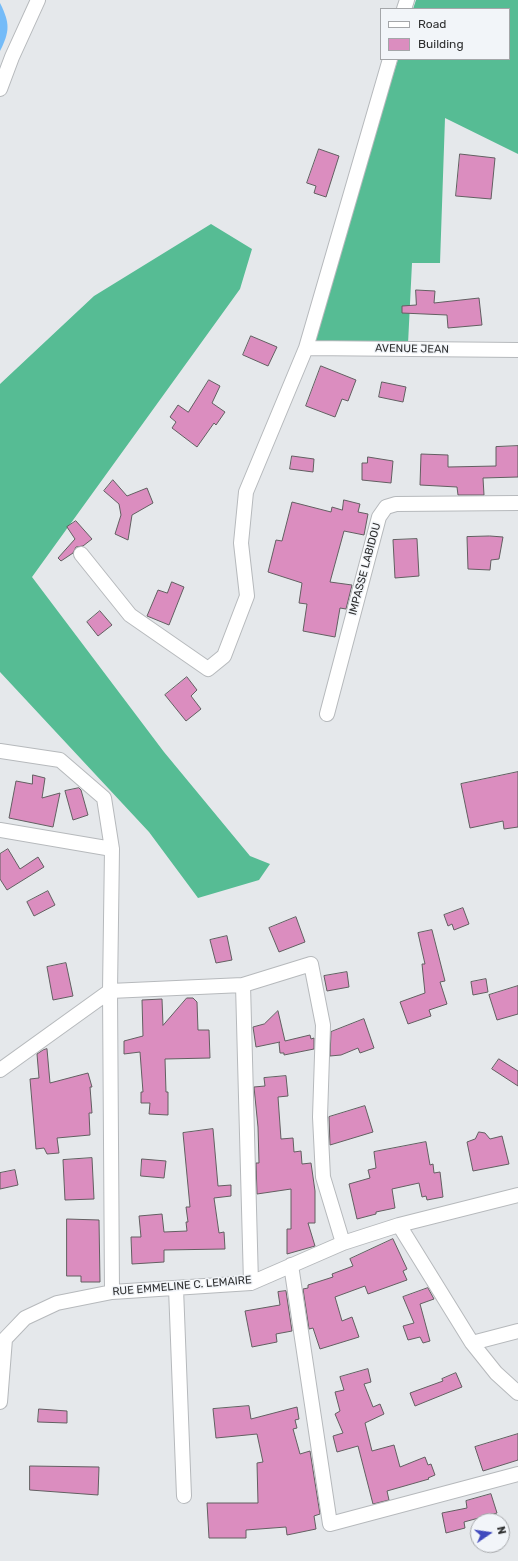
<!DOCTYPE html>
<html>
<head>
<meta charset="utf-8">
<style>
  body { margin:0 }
  #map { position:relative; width:518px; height:1561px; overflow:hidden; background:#e5e8eb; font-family:Rubik,sans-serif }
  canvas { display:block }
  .legend { position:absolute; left:380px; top:8px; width:130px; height:52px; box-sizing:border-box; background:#f2f5f9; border:1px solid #a4a6a9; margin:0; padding:5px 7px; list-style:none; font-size:12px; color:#2f3031 }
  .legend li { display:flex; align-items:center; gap:8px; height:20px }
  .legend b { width:20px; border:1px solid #a4a6a9 }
  .north { position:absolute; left:470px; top:1513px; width:40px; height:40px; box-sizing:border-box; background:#f2f5f9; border:1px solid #a4a6a9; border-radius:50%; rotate:77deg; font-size:11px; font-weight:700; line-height:16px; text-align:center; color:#2f3031 }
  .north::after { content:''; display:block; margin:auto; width:14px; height:18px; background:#404abe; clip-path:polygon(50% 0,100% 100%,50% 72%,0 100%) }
</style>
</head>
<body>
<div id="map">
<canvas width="518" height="1561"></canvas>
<ul class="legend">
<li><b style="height:5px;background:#fff"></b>Road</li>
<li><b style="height:11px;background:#db8dbf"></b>Building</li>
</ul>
<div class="north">N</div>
</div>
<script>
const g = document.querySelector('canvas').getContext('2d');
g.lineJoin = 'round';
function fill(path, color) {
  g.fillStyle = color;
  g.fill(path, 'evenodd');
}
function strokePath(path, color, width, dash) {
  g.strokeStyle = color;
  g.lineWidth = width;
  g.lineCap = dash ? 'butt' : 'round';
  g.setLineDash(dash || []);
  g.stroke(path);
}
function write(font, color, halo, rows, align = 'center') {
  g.font = font + ' Rubik,sans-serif';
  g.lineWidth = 3;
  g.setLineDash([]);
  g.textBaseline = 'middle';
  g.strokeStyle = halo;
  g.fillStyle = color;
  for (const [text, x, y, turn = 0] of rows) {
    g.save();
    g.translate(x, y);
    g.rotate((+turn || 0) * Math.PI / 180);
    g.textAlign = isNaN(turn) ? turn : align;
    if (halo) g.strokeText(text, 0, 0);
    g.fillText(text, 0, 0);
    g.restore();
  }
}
fill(new Path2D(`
  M416,0H518V154L445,118L440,263H412L408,344L312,341L398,59H509V9H413Z
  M211,224L252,249L240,289L32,577L164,752L250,856L270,864L259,880L198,898L149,832L0,672V384L94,296Z`), '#56bc94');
fill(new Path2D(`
  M0,3C10,23 10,31 0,51Z`), '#74bbf8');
const building = new Path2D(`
  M319,149L339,156L326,197L314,193L316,186L307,183Z
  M460,154L495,158L491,199L456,196Z
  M416,290L435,291L434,303L479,298L482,325L448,328L447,315L402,313V306L416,305Z
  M251,336L277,347L268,366L243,355Z
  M321,366L356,380L348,401L342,399L335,417L306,406Z
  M209,380L220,386L212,403L225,412L216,425L214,423L197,447L172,428L176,422L170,417L178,405L188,412Z
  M382,382L406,387L403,402L379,397Z
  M518,446V477L483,478L484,495H458L457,487L420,485L421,454L448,455V467L496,466V447Z
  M292,456L314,459L313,472L290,469Z
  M368,457L393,461L391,483L362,480V463H367Z
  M113,480L127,496L147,488L153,503L132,515L128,540L115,534L121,515L119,504L104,491Z
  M344,500L360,504L358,512L368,514L364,535L344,531L330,582L352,585L346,609L340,608L335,637L303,631L307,604L299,603L302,583L268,572L276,540L282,541L292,502L331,512L332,507L342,510Z
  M76,521L92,539L83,546L76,547L73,553L61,561L58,558L75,539L67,527Z
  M490,536L503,537L499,559L491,560L490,570L468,569L467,537Z
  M417,539L419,576L395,578L393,540Z
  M172,582L184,587L169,625L147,616L158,590L167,593Z
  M100,611L112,625L98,636L87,622Z
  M187,677L197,690L191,696L201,709L186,721L165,695Z
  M518,772V827L504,829L503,821L470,828L461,784Z
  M33,775L45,778L42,798L60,793L53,827L9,818L16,781L32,784Z
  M79,788L81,790L88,815L73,820L65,791Z
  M8,849L20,869L38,857L44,867L7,890L0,879V854Z
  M48,891L55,905L34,916L27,902Z
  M463,908L469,924L454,930L452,924L448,926L444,915Z
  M296,917L305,942L279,952L269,928Z
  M432,930L445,981L440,982L447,1004L429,1010L431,1016L408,1024L400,1002L425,993L422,964H425L418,933Z
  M227,936L232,960L216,963L210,940Z
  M66,963L73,996L53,1000L47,967Z
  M347,972L349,987L327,991L324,976Z
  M486,979L488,992L473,995L471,982Z
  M518,986V1014L497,1020L489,995Z
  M187,998H193L197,1002L198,1030H209L210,1058L165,1059L166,1092H168V1115L149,1114L150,1103H141V1092H143L140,1052L124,1054V1041L143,1036L142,1000L162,999L163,1025Z
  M278,1011L285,1041L310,1035L311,1039L314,1038V1049L284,1055V1053H280L279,1043L280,1042L256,1047L253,1027L264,1024Z
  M364,1019L374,1048L360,1053L358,1048L341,1055L330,1056L331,1032Z
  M47,1049L50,1083L88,1073L92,1087H90L92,1113H89L90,1135L57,1138L59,1153L47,1154L44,1148L36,1149L30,1079L39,1078L37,1054L43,1050Z
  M499,1059L518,1071V1086L492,1069Z
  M286,1076L288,1096L278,1097L281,1139L293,1138L294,1152L301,1151L302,1164L311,1163L315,1191V1223H308L315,1246L287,1254V1229H291V1189L257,1194L256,1163H259L258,1127L254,1087L265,1086L264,1078Z
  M365,1106L373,1132L330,1145L329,1117Z
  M213,1129L218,1186L231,1185V1196L214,1198L219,1233L224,1232L225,1249L164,1250V1262L132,1264L131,1237H141L139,1216L162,1214L164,1232L187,1231L186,1222H188L186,1207H190L183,1133Z
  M479,1132L485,1133L490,1139L502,1136L509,1164L473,1171L467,1142L475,1139Z
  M426,1142L430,1165L433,1164L434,1173L440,1172L443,1197L427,1200L426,1196L422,1197L419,1183L392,1189L395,1208L376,1212V1214L357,1219L349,1184L370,1178L368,1170L376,1168L374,1152Z
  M92,1158L94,1199L65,1200L63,1160Z
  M142,1159L166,1161L164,1178L141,1176Z
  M15,1170L18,1185L0,1189V1173Z
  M67,1219L99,1220L100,1282H81V1276H67Z
  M393,1239L407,1269L403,1271L407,1280L368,1294L365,1286L335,1297L342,1321L352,1317L359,1337L320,1349L313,1328L309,1329L303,1289L308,1288V1285L333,1277L332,1274L353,1266L350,1259Z
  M428,1288L434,1299L420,1304L430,1341L423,1343L420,1337L408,1340L403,1326L414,1323L403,1297Z
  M286,1291L292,1331L276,1334L277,1342L252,1347L245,1311L280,1305L278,1292Z
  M368,1369L371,1382L364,1384L373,1407L380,1404L384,1414L365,1423L372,1451L394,1445L400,1467L425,1457L428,1465L431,1464L435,1475L428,1478L429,1479L387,1491L389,1500L373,1504L358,1446L337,1452L333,1436L343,1433L335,1414L340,1411L335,1392L344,1390L340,1377Z
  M456,1373L462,1387L415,1406L410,1393L443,1381L442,1379Z
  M249,1406L251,1419L297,1407L299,1419L295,1420L297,1428L293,1429L300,1454L310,1451L320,1514L314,1516L316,1529L287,1535L286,1527L246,1530V1538H209L207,1503H258L257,1463L263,1462L257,1434L216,1438L213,1409Z
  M39,1409L67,1411V1423L38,1422Z
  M518,1434V1460L483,1471L475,1447Z
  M30,1466L99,1467L98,1495L30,1490Z
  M491,1494L497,1513L464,1522L465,1528L446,1533L442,1513L467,1508L466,1501Z`);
fill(building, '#db8dbf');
strokePath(building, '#625f61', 1);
const minor = new Path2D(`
  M404,9L407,0
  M0,89L12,57L38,0
  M306,348L518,350
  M81,554L130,615L208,669L224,656L247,596L241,543L246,492L306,348L390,59
  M327,714L379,517L386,507L396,504L518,503
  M0,751L60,760L104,798L112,849
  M0,830L112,849L110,991L112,1292
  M243,985L251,1283
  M0,1070L110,991L243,985L311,964L323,1025L320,1117L323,1177L343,1243
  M399,1225L472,1343L496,1373L518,1393
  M291,1265L330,1524L518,1474
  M176,1288L184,1496
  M472,1343L518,1331
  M0,1402L5,1339L25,1318L57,1303L112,1292L251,1283L343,1243L399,1225L518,1195`);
strokePath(minor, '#b6b9bc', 16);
strokePath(minor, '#fff', 14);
write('11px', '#2f3031', '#f2f5f9', [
  ["AVENUE JEAN",412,349,1],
  ["IMPASSE LABIDOU",365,569,-75],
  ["RUE EMMELINE C. LEMAIRE",182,1286,-5]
]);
</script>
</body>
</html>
